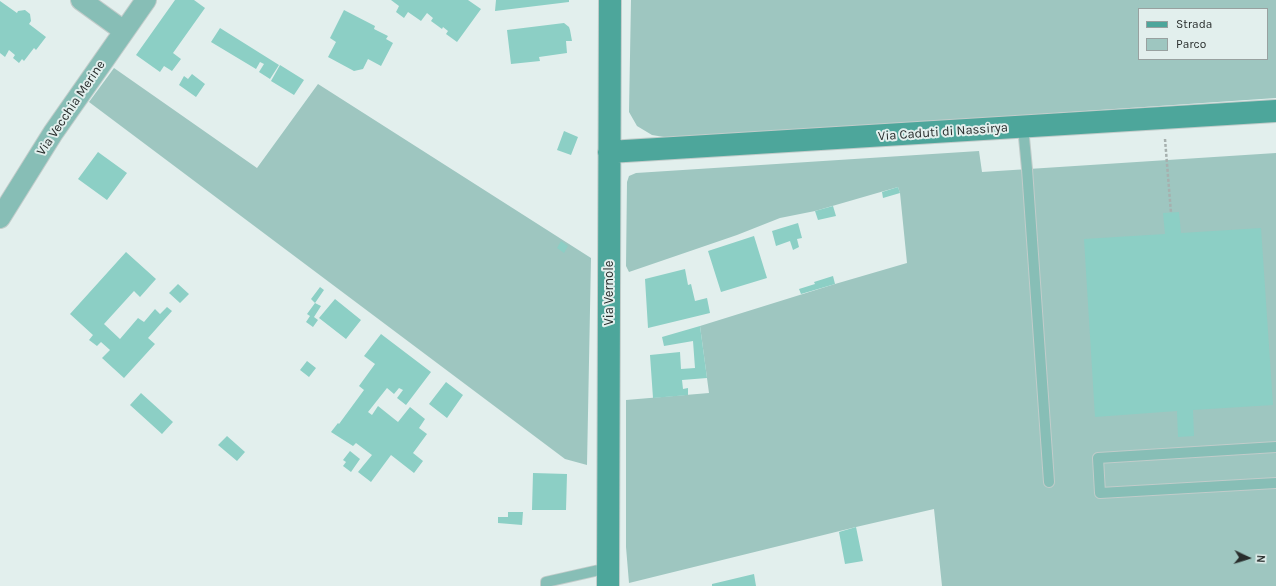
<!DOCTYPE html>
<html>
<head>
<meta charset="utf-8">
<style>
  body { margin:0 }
  #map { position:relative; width:1276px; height:586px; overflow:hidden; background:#e2efed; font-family:Karla,sans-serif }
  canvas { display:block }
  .legend { position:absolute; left:1138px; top:8px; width:130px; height:52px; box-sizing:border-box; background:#e2efed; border:1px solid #98a1a0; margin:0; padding:5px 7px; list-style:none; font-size:12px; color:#282d2c }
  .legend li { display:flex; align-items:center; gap:8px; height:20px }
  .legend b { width:20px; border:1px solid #98a1a0 }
  .north { position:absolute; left:1228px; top:538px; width:40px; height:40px; -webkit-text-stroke:3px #e2efed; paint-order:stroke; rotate:94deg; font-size:11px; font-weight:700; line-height:16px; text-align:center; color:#282d2c }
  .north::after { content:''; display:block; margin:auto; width:14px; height:18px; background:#282d2c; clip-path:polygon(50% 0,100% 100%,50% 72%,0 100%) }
</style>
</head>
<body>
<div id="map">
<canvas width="1276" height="586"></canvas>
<ul class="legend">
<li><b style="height:5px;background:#4da69b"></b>Strada</li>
<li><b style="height:11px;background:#9ec6c0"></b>Parco</li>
</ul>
<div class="north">N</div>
</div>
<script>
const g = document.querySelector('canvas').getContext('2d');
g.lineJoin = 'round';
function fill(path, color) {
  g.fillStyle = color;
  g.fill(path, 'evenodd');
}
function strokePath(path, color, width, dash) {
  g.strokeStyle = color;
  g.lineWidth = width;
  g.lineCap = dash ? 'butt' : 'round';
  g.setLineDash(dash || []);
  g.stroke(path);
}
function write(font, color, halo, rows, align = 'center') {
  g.font = font + ' Karla,sans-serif';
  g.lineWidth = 4;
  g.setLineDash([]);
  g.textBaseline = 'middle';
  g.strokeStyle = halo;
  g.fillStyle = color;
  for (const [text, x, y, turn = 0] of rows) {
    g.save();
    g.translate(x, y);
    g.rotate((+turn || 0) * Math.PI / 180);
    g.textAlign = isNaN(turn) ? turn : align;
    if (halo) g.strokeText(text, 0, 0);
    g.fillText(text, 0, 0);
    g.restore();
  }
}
fill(new Path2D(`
  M631,0H1276V98L676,139L652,135L637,126L629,112ZM1139,9H1267V59H1139Z
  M114,68L257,168L318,84L591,258L587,465L565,459L89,102Z
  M979,151L982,172L1276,153V586H942L934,509L856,527L629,583L626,547V400L709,393L700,326L835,284L907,263L900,193L898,187L815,211L780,218L737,235L629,272L626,266L627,182L629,176L636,173Z`), '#9ec6c0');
fill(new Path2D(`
  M175,0H194L205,8L173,53L181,59L172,71L164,66L160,72L136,55Z
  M391,0H468L481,9L457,42L446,34L448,31L443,27L442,29L431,21L433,18L427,13L421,21L408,12L404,18L396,12L399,6Z
  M496,0H569V2L495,11Z
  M0,1L17,13L18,11L25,10L30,14L31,21L29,24L46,37L36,50L34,48L24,61L22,59L19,63L13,58L15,55L9,50L5,57L0,53Z
  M344,10L375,26L374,29L388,36L386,39L393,43L381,66L368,59L363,69L354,71L328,57L336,42L330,38Z
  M564,23L569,27L570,30L572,41H566L567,53L539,57L540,61L511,64L507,30Z
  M220,28L279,65L270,79L259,72L264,64L260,62L256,69L211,42Z
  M280,65L304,80L294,95L271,81Z
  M192,74L205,84L196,97L179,85L184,76L188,79Z
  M564,131L578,137L571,155L557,150Z
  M98,152L127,173L107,200L78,179Z
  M898,187L900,193L883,198L882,192Z
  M833,206L836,216L818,220L815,211Z
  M1179,212L1181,233L1261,228L1273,405L1193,410L1194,436L1178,437L1177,411L1095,417L1084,239L1165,234L1163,213Z
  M798,223L802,238L797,239L799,247L793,250L790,241L776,246L772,231Z
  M754,236L767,278L721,292L708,251Z
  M561,241L568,246L564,253L557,248Z
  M126,252L156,279L140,297L134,291L104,324L120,339L138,318L144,322L155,309L160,314L167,307L172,311L148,338L155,344L124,378L102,358L110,350L101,342L97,346L89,340L93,335L70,314Z
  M685,269L688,285L691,284L695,301L707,298L710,313L648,328L645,279Z
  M833,276L835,284L801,294L799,289L815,284L814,282Z
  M178,284L189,294L180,303L169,293Z
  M320,287L324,290L315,303L311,299Z
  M335,299L361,320L346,339L319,318Z
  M315,303L321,306L314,317L318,320L313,327L306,322L310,316L307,314Z
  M700,326L707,378L682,380L683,389L688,388V395L653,398L650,355L680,352L681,369L695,368L693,341L664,346L662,337Z
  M381,334L431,372L406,405L397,398L403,390L399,388L394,394L387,388L368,412L372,415L378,406L398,422L410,407L425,419L419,428L427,434L413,453L423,461L414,473L391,455L371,482L358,472L372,455L356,443L353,446L331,432L338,423L339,424L364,390L359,386L375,364L364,356Z
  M307,361L316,368L309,377L300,370Z
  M446,382L463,395L447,418L429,404Z
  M141,393L173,422L162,434L130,405Z
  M227,436L245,452L237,461L218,445Z
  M350,451L360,459L351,472L343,466L346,462L343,460Z
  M533,473L567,474L566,510H532Z
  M508,512H523L522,525L498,523V517H508Z
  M856,527L863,561L845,564L839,532Z
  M754,574L756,586H712V584Z`), '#8ccfc5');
const lane = new Path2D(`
  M1023,127L1027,169L1049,482
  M1276,447L1098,458L1100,493L1276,483
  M546,586V582L608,568`);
const street = new Path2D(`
  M81,0L124,31
  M0,218L53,133L146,0`);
const secondary = new Path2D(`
  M609,152L1276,111
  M608,586L610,0`);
strokePath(lane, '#c1ccca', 12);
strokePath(street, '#c1ccca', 22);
strokePath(secondary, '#c1ccca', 24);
strokePath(new Path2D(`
  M1165,139L1171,213`), '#a6b0ae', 2.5, [3, 2]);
strokePath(lane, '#87beb6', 10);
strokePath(street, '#87beb6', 20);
strokePath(secondary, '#4da69b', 22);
write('13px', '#282d2c', '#e2efed', [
  ["Via Vecchia Merine",71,108,-56],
  ["Via Caduti di Nassirya",943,132,-4],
  ["Via Vernole",609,293,-90]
]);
</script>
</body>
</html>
